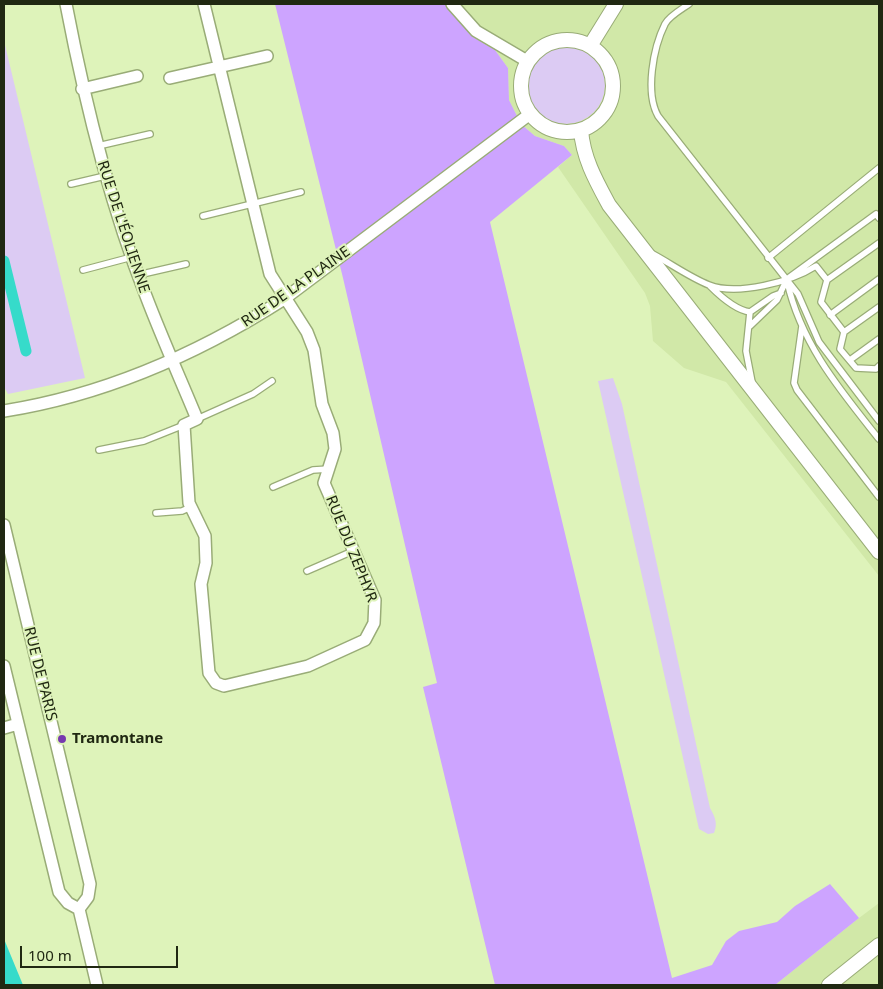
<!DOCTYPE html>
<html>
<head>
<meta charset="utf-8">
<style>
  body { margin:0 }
  #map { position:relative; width:883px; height:989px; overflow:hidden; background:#def3ba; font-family:"Noto Sans",sans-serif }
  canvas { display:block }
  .frame { position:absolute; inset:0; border:5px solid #202812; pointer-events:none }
  .scale { position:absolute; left:20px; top:946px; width:158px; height:22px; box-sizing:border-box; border:2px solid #202812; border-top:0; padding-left:6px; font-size:15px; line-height:18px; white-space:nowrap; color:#202812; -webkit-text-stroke:4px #def3ba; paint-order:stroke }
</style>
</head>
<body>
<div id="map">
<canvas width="883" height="989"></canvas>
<div class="frame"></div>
<div class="scale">100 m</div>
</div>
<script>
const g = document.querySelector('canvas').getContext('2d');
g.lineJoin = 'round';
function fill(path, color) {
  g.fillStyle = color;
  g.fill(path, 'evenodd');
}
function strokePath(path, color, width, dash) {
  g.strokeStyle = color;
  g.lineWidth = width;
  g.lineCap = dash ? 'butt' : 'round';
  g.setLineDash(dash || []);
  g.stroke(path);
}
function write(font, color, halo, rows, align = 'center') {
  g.font = font + ' "Noto Sans",sans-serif';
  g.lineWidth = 4;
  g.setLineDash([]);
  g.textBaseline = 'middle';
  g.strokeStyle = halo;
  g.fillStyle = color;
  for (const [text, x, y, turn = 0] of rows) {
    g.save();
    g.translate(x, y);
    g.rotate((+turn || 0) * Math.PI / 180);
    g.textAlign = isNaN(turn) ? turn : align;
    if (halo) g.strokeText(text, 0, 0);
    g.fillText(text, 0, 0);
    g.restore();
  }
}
fill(new Path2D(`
  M446,4H879V576L726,382L684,368L653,341L650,306L645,293L558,167L572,155L564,146L535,136L521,124L509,100L508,68L495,50L473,37Z
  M879,903V985H775L859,918Z`), '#d1e8a8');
fill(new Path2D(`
  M4,41L85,378L8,394L4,387Z
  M527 85a39 39 0 1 1 78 0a39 39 0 1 1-78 0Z
  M613,378L622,404L710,808C715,817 718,823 714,833L708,834L699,829L598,381Z`), '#dccbf3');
fill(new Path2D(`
  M275,4H446L473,37L495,50L508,68L509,100L521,124L535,136L564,146L572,155L490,222L672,978L712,965L726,941L739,931L777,922L795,906L830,884L859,918L775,985H495L423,687L437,683L343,278Z`), '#cda4ff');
fill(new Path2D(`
  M4,939L23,985H4Z`), '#36dbca');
strokePath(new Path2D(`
  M4,261L26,351`), '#36dbca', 11);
const service = new Path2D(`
  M689,4C682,9 669,16 665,24C653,48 645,93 658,116L798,294L819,342L879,421
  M98,146L150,134
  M71,184L105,176
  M203,216L301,192
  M651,253C670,263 689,277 709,285C737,296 791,282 816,266L827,280L821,302L844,332L840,349L856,368L876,369L879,366
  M768,258L879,168
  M83,270L132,257
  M138,275L186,264
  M827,280L879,243
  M787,281C801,344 840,390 879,439
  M710,286C720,296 735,310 750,312L773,296L781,293
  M750,312L746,351L752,382
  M830,315L879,279
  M750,326L777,300L787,279L876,214L879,218
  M802,326L794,383L797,390L879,497
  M844,332L879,307
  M850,360L879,339
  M197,419L253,394L272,381
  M99,450L144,441L184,425
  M273,487L313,470L329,469
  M156,513L182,511L191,507
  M307,571L353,551`);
const minor = new Path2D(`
  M66,4C85,103 109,202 146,296C162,338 180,378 197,419L184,425L189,503L205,536L206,563L201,584L209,673L216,683L224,686L308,666L365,640L374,623L375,600L324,483L335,449L333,433L322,404L314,350L307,332L270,274L204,4
  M452,4L476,31L527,61
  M170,78L267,56
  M82,89L137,76
  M4,411C105,395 198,354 284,299L530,114
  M4,525L90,884L88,897L79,909
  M4,666L59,892L68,903L79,909L97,985
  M4,728L18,724`);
const tertiary = new Path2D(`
  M521 86a46 46 0 1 1 92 0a46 46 0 1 1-92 0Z
  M590,46L616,4
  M581,130C583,158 596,181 609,205L879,552
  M829,985L879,945`);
strokePath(service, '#99ac77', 8);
strokePath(minor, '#99ac77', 14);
strokePath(tertiary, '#99ac77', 16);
strokePath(service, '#fff', 5.5);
strokePath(minor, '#fff', 11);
strokePath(tertiary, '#fff', 14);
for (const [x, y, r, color] of [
  [62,739,5,"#7739af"]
]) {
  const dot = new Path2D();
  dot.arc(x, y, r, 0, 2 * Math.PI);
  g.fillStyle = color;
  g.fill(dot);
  strokePath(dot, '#def3ba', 2);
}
write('15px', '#202812', '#def3ba', [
  ["RUE DE L'ÉOLIENNE",123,227,72],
  ["RUE DE LA PLAINE",296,287,-35],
  ["RUE DU ZEPHYR",351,549,68],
  ["RUE DE PARIS",40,674,76]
]);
write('bold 15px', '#202812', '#def3ba', [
  ["Tramontane",72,739]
], 'left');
</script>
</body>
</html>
